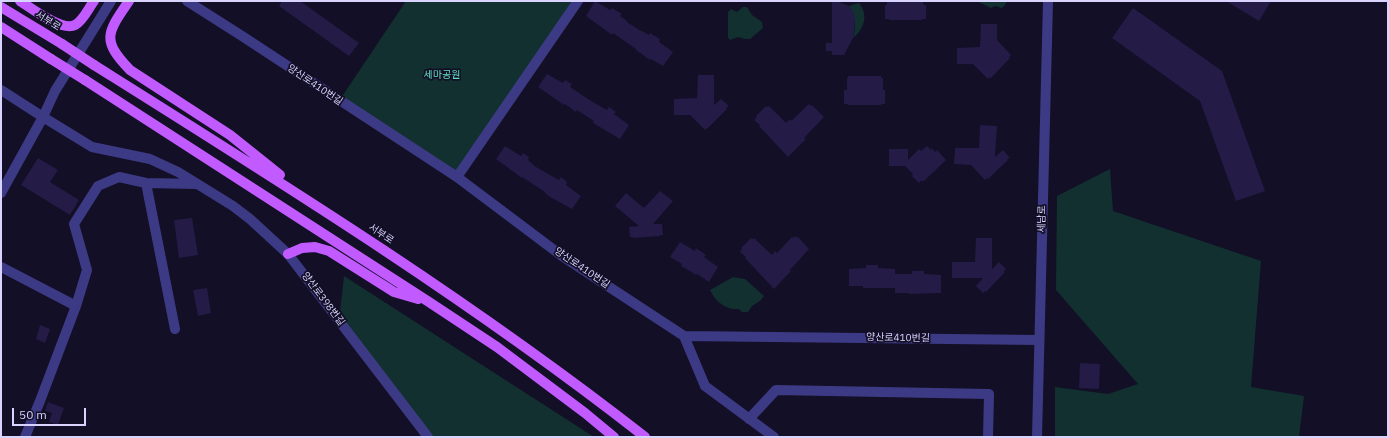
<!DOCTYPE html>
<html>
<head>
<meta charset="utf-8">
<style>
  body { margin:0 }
  #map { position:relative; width:1389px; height:438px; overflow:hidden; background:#130f26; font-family:"IBM Plex Sans",sans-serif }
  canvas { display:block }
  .frame { position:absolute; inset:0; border:2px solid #d9d4ff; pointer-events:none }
  .scale { position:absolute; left:12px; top:408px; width:74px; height:18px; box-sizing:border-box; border:2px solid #d9d4ff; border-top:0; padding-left:5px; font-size:12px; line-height:14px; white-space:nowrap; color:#d9d4ff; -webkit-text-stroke:3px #130f26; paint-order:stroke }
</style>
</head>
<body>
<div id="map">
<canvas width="1389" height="438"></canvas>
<div class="frame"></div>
<div class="scale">50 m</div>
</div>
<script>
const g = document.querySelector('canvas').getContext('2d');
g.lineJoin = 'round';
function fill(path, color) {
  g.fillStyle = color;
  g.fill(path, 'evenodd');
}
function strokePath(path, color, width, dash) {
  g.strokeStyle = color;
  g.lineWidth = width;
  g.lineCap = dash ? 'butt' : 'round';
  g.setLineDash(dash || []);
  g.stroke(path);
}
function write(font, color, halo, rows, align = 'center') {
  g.font = font + ' "IBM Plex Sans","Noto Sans KR",sans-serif';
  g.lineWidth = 3.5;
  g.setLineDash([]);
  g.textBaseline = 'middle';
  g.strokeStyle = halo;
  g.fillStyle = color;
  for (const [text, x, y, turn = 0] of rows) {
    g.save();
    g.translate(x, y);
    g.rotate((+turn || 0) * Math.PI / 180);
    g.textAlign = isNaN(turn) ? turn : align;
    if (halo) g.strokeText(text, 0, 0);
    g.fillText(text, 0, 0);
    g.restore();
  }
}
fill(new Path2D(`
  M406,1H580L457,177L339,101Z
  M977,1H1007L1005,5L1002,8L995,6L991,8Z
  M859,3C869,15 864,29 853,38C856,26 856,16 849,6Z
  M743,7H747L752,15L762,22L763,28L750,39H745L738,37L730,40L728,38V12L731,9L737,12Z
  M1110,169L1113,211L1261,261L1251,387L1304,396L1299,437H1055V387L1108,394L1138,384L1056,290L1057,196Z
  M344,276L594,437H428L339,320Z
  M733,277L745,279L764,296L760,301L752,306L748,312H742C739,308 738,309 733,309C722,307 715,300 710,290Z`), '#12302f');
fill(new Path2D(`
  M282,1H300L359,43L349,56L279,6Z
  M595,1L610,10L612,8L622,14L620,16L627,21V22L641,31H642L649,35L650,33L660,39L659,42L673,52L663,66L651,59L650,60L636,50V49L613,33L612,35L608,32L586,16Z
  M887,1H923V5H926V19H922V20H889V19H885V5H887Z
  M1226,1H1271L1259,21Z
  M832,2H839L849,6L853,12L855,20L853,38L844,55H832V51H826V43H832Z
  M1133,8L1222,71L1265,191L1236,201L1200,101L1112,38Z
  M981,24H997V40L1011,55L1009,57L1010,58L991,78L990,77L988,79L973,64H957V48L980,47Z
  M547,74L563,83L565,80L572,84L570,87L591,101L607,110L609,107L616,112L614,114L629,125L620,139L593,123L594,121L577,110L576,112L565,104L564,105L538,87Z
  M698,75H714V105L721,99L729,106L726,108L727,109L708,128H707L705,130L690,115H674V99L697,98Z
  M848,76H881V78H883V90H885V104H881V105H848V104H844V90H847V78H848Z
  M809,104L811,106L812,105L824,117L804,138L806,139L788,157L759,126L760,125L754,120L757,117L756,116L766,106L767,107L769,106L786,123L790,119L791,121Z
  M980,125L997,126L995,157L1003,150L1010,158L1007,159L1008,160L988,179L987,178L985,180L971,165L954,164L955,148H979Z
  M505,146L521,156L523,153L529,157L528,160L536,167L559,180L561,177L567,182L566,185L581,196L572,209L550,197L545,193V192L522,177V178L496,159Z
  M927,146L931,150L932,148L935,152L937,150L946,160L923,182L922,180L919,183L912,176L913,174L905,166H889V149H908V160L919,149L921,151Z
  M38,158L58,170L50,182L79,200L70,215L21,185Z
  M660,191L673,201L653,224H662L663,235H660V236L633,238V237H630L629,227L639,226L615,206L626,193L644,208Z
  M192,218L198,255L179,258L174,220Z
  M795,236L797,238L798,237L809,249L790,270L791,271L774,289L745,258L746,257L740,252L742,249L741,248L751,238L753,239L754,238L772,255L775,251L777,253L792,237L793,238Z
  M976,238H992V269L999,262L1006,269L1004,271L1005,272L986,292L985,291L983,293L976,286L983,278H952V262H975Z
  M680,242L695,251L696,248L706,255L704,257L718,267L709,282L697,274L696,275L690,271L681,266L682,264L670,257Z
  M866,265H878V268L895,269V274H912V271H924V274L941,275V293L909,294V293H895V288H863V286H849V269L866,268Z
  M207,288L211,313L198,316L193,290Z
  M40,325L50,329L45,343L36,339Z
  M1080,363L1100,364L1099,389L1079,388Z
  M48,402L64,408L58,425L49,422L52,413L45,411Z`), '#241b47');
strokePath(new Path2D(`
  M187,1L242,36L457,177L562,256L684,336L1039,340
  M1,90L43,117L92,147L150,159L178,172L233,206L250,219L288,254L428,437
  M457,177L578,1
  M146,183L175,329
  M1,193L43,117L55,91L111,1
  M1,267L76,306
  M684,336L705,386L774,437
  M749,419L776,390L989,394L988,437
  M25,437L40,401L76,306L87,270L74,224L98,186L119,177L146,183L197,184
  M1037,437L1048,1`), '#3d3a85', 10);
strokePath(new Path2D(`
  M20,1C31,8 62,32 75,25C83,21 88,9 94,1
  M129,1C107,33 101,40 130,70L230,135L280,175
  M1,7L62,44
  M1,27L51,59
  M94,65C282,183 470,300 645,437
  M85,80L429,302L497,347L585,413L614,437
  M288,254L302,248L315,247L329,251L394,292L418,299`), '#c25bff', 10);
strokePath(new Path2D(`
  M62,44L94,65
  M51,59L85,80`), '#c25bff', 10);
write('10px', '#d9d4ff', '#130f26', [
  ["서부로",48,21,32],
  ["양산로410번길",315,85,34],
  ["세남로",1042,219,-89],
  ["서부로",381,234,34],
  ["양산로410번길",582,268,34],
  ["양산로398번길",323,299,53],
  ["양산로410번길",898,338,1]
]);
write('10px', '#5fe0c0', '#130f26', [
  ["세마공원",442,75]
]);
</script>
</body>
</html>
